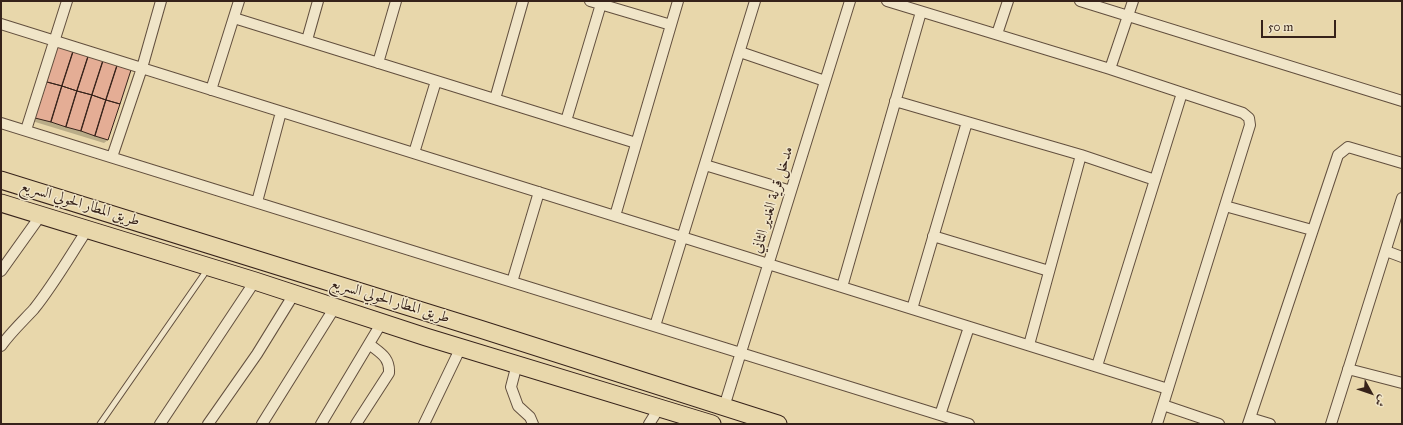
<!DOCTYPE html>
<html>
<head>
<meta charset="utf-8">
<style>
  body { margin:0 }
  #map { position:relative; width:1403px; height:425px; overflow:hidden; background:#e8d7ab; font-family:"IM FELL Great Primer",Amiri,serif }
  canvas { display:block }
  .frame { position:absolute; inset:0; border:2px solid #36221a; pointer-events:none }
  .north { position:absolute; left:1351px; top:373px; width:40px; height:40px; -webkit-text-stroke:3px #f0e5c8; paint-order:stroke; rotate:130deg; font-size:11px; font-weight:700; line-height:16px; text-align:center; color:#36221a }
  .north::after { content:''; display:block; margin:auto; width:14px; height:18px; background:#36221a; clip-path:polygon(50% 0,100% 100%,50% 72%,0 100%) }
  .scale { position:absolute; left:1261px; top:20px; width:75px; height:18px; box-sizing:border-box; border:2px solid #36221a; border-top:0; padding-left:5px; font-size:12px; line-height:14px; white-space:nowrap; color:#36221a; -webkit-text-stroke:3px #f0e5c8; paint-order:stroke }
</style>
</head>
<body>
<div id="map">
<canvas width="1403" height="425"></canvas>
<div class="frame"></div>
<div class="north">ش</div>
<div class="scale">50 m</div>
</div>
<script>
const g = document.querySelector('canvas').getContext('2d');
g.lineJoin = 'round';
function fill(path, color) {
  g.fillStyle = color;
  g.fill(path, 'evenodd');
}
function strokePath(path, color, width, dash) {
  g.strokeStyle = color;
  g.lineWidth = width;
  g.lineCap = dash ? 'butt' : 'round';
  g.setLineDash(dash || []);
  g.stroke(path);
}
function write(font, color, halo, rows, align = 'center') {
  g.font = font + ' "IM FELL Great Primer",Amiri,serif';
  g.lineWidth = 3;
  g.setLineDash([]);
  g.textBaseline = 'middle';
  g.strokeStyle = halo;
  g.fillStyle = color;
  for (const [text, x, y, turn = 0] of rows) {
    g.save();
    g.translate(x, y);
    g.rotate((+turn || 0) * Math.PI / 180);
    g.textAlign = isNaN(turn) ? turn : align;
    if (halo) g.strokeText(text, 0, 0);
    g.fillText(text, 0, 0);
    g.restore();
  }
}
fill(new Path2D(`
  M55,49L108,140L104,143L32,121Z`), '#0003');
const building = new Path2D(`
  M58,44L74,49L62,86L47,82Z
  M74,49L89,54L77,91L62,86Z
  M89,54L104,58L92,95L77,91Z
  M104,58L118,63L106,100L92,95Z
  M118,63L132,67L120,104L106,100Z
  M47,82L62,86L51,122L35,118Z
  M62,86L77,91L66,127L51,122Z
  M77,91L92,95L81,131L66,127Z
  M92,95L106,100L95,136L81,131Z
  M106,100L120,104L108,140L95,136Z`);
fill(building, '#e4ad95');
strokePath(building, '#36221a', 1);
const service = new Path2D(`
  M100,424L207,270`);
const minor = new Path2D(`
  M590,1L671,25
  M887,1L1110,69L1243,113L1249,118L1250,125L1157,424
  M1080,1L1402,101
  M234,18L636,143
  M1,24L1168,389
  M997,34L1008,1
  M307,40L318,1
  M740,52L825,81
  M378,63L396,1
  M1110,69L1133,1
  M211,90L239,1
  M495,99L523,1
  M895,101L1081,155L1155,180
  M566,121L601,4
  M1,123L969,424
  M26,130L67,1
  M414,153L436,81
  M112,157L142,68L161,1
  M705,165L791,191
  M257,202L281,112
  M1225,206L1312,230
  M615,216L678,1
  M933,236L1049,271
  M1386,251L1402,257
  M1,271L41,215
  M512,282L539,192
  M842,287L921,12
  M912,309L967,122
  M655,326L755,1
  M1029,345L1081,155
  M1,346C11,332 23,321 34,309C54,284 70,256 87,230
  M517,364L511,387L518,406L530,417L533,424
  M1097,366L1182,93
  M1348,369L1402,383
  M1163,405L1219,424
  M724,407L850,1
  M940,415L969,327
  M1250,418L1270,424
  M160,424L255,281
  M208,424L257,354L294,294
  M262,424L335,307
  M321,424L382,322
  M356,424L389,373C390,357 380,353 369,344
  M424,424L461,347
  M649,424L659,408
  M1248,424L1338,155L1348,147L1402,163
  M1331,424L1402,198`);
const trunk = new Path2D(`
  M1,180L480,329L778,424
  M1,203L255,281L426,337L712,424`);
strokePath(service, '#624f3e', 7);
strokePath(minor, '#624f3e', 12);
strokePath(trunk, '#36221a', 19);
strokePath(service, '#f0e5c8', 5);
strokePath(minor, '#f0e5c8', 10);
strokePath(trunk, '#e8d7ab', 17);
write('15px', '#36221a', '#f0e5c8', [
  ["مدخل قرية الغدير الثاني",773,200,-73],
  ["طريق المطار الحولي السريع",80,204,17],
  ["طريق المطار الحولي السريع",390,301,17]
]);
</script>
</body>
</html>
